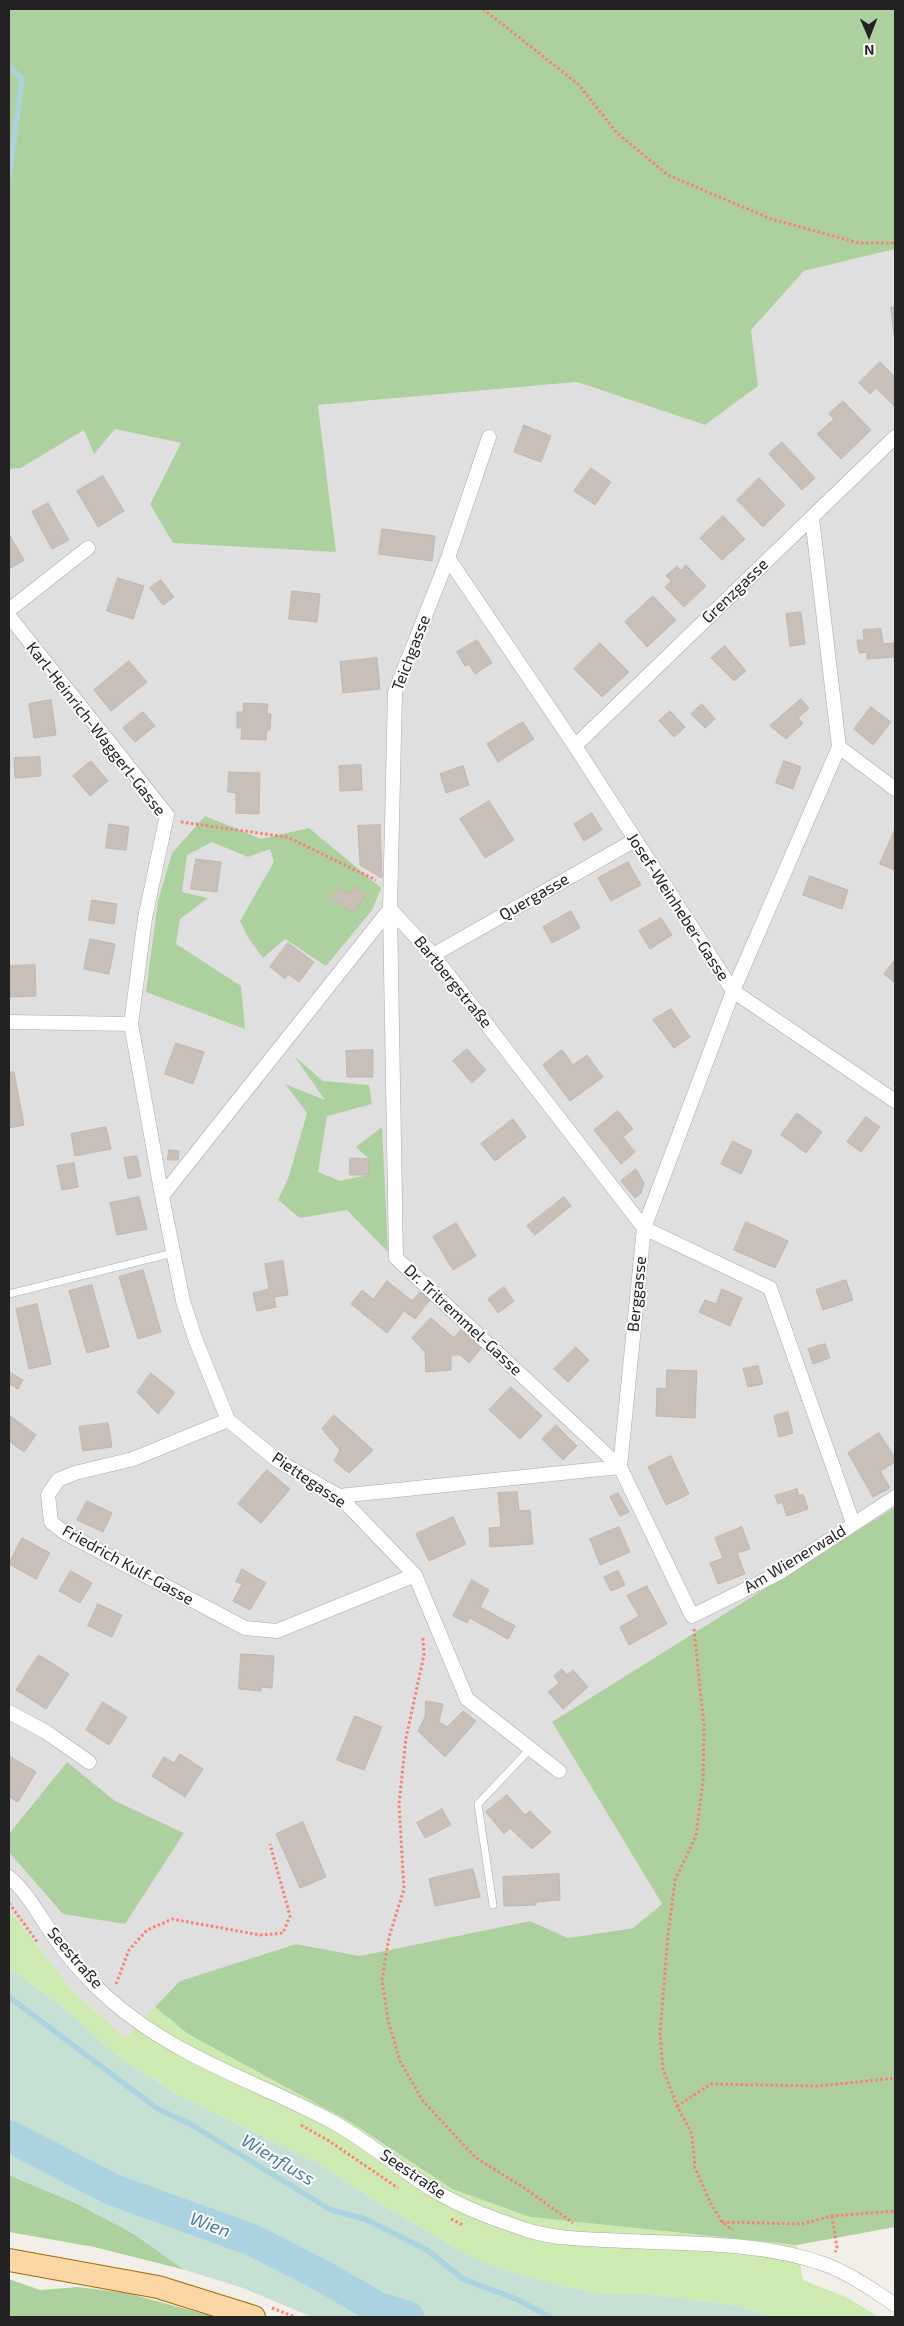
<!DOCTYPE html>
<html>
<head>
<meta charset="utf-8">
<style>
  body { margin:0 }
  #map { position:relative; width:904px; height:2326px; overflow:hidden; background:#f2efe9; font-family:"Exo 2",sans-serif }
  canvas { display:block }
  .frame { position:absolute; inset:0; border:10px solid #222; pointer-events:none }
  .north { position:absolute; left:844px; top:10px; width:50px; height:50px; -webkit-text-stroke:4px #fff; paint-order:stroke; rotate:179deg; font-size:14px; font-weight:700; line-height:20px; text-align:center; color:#222 }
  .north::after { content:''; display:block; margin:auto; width:18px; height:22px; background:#222; clip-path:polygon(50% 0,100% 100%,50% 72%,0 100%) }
</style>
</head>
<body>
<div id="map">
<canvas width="904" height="2326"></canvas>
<div class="frame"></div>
<div class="north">N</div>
</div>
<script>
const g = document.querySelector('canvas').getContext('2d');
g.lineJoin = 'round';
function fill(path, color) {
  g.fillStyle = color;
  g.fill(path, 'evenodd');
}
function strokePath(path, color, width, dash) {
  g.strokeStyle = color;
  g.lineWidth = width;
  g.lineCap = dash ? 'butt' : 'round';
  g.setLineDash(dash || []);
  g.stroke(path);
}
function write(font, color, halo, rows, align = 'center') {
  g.font = font + ' "Exo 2",sans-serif';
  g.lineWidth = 4;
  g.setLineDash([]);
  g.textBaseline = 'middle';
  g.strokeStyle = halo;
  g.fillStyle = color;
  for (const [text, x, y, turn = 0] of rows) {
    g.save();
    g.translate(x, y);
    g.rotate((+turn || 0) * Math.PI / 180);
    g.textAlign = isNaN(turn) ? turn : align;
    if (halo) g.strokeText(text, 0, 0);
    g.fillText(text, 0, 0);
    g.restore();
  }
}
fill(new Path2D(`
  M895,249V1507L552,1722L662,1904L633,1928L568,1938L530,1921L360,1956L296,1944L180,1981L126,2038L74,1992L9,1910V469L21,468L84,430L115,429L181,443L150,503L336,552L318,405L577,382L705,425L758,386L751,330L804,271Z`), '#e0dfdf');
fill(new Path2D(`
  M9,1910L74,1992L126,2038L155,2007L188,2034L352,2123L452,2189L530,2217L797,2245L803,2280L846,2297L879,2317H774L734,2305L647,2294H604L567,2287L518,2274L473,2258L376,2201L323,2166L175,2093L119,2057L57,2002L9,1968Z`), '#cdebb0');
fill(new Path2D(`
  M9,9H895V249L804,271L751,330L758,386L705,425L577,382L318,405L336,552L173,543L150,504L181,443L115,429L94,454L84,430L21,468L9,469Z
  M205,816L261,839L309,828L381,888L372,910L326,966L285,939L263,958L249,939L240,921L274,862L270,849L248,857L212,842L187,855L182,892L208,898L180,919L176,944L241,986L245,1029L146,992L158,901L172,853Z
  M295,1057L323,1081L369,1085L372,1104L327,1116L318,1172L340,1181L368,1175L369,1159L356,1147L382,1127L388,1252L347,1210L300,1218L278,1200L289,1176L307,1113L285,1084L325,1100Z
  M895,1507V2227L797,2245L530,2217L452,2189L352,2123L188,2034L155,2007L180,1981L296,1944L360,1956L530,1921L568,1938L633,1928L662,1904L552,1722Z
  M67,1762L115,1801L184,1833L125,1924L63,1914L9,1852V1834Z
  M9,2175L78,2204L134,2234L185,2270L94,2247L9,2232Z
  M9,2279L40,2290L77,2287L127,2293L215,2317H9Z`), '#add19e');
fill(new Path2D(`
  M9,1968L57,2002L119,2057L175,2093L323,2166L376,2201L473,2258L518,2274L567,2287L604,2294H647L734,2305L774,2317H312L243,2288L185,2270L134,2234L78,2204L9,2175Z`), '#c6e0d4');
strokePath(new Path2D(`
  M9,66L22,79L9,177
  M9,1997L158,2109L190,2124L331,2210L365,2219L427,2250L463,2279L516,2299L550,2317`), '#aad3df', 5.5);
strokePath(new Path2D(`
  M9,2136L111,2189L252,2240L317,2273L378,2308L408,2317`), '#aad3df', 32);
const building = new Path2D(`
  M891,307H895V341Z
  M880,362L895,377V407L876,388L870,394L859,383Z
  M843,401L871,430L841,459L817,434L834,419L829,414Z
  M524,425L551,436L541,462L514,452Z
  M782,442L815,478L802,490L769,454Z
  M591,468L611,482L595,505L574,491Z
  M103,476L124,511L98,527L77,491Z
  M759,478L785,505L763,527L737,500Z
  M48,503L69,540L52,549L32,512Z
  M723,516L745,539L722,560L700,538Z
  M382,529L435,536L432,561L379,554Z
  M9,534L24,560L9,569Z
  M686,565L706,586L684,607L665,587L671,581L666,576L677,566L681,570Z
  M118,578L144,586L133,619L107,611Z
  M161,580L174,597L163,605L150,588Z
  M292,591L320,594L317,622L289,619Z
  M653,596L676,620L647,647L625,622Z
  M801,612L805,644L790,646L786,614Z
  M881,629L883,644L895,643V657L867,659V652L859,653L857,640H864L863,630Z
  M477,640L492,663L475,674L469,664L465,666L457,652Z
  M600,643L629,672L602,697L574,669Z
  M725,646L746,671L734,681L711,658Z
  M377,658L380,689L343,693L340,662Z
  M129,661L147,682L111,711L94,690Z
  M801,699L809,708L798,718L803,723L786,739L770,726Z
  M51,700L56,735L34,738L29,704Z
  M244,703L268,704L267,714H271L270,730H267L266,740L241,739L242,728H237V712H243Z
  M702,704L715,719L705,728L691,714Z
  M871,707L891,722L873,745L854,729Z
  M670,711L685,727L674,737L659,721Z
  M143,712L155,726L135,742L123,728Z
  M523,722L534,739L498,762L487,744Z
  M40,757L41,776L15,778L14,758Z
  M91,761L108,781L90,796L73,776Z
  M784,761L801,767L793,789L776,783Z
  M361,765L362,790L340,791L339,766Z
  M463,766L469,785L446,793L440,774Z
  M229,772L260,773L259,814L236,813V793L228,792Z
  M489,801L514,840L485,858L460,819Z
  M592,813L602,830L584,841L574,824Z
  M109,824L129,827L126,850L106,848Z
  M380,825L382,878L360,865L358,826Z
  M895,829V870L880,864Z
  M196,859L221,862L217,892L191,889Z
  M628,862L641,885L611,901L598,878Z
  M810,876L848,890L842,909L803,895Z
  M354,886L366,894L354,913L331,898L338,887L349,894Z
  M92,900L117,904L114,924L89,920Z
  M571,911L580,928L552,943L543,927Z
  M661,918L672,935L650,949L639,931Z
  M90,939L115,944L109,974L84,969Z
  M288,943L314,962L299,982L288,974L285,979L270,967Z
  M895,960V983L884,974Z
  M35,965L36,996L9,997V966Z
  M671,1009L690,1037L674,1048L653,1020Z
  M176,1043L204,1052L193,1084L165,1074Z
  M467,1049L486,1070L472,1083L453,1061Z
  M373,1050V1077H347L346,1051Z
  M562,1050L573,1065L587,1055L603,1077L570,1101L543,1065Z
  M14,1072L24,1125L9,1128V1073Z
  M618,1111L633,1129L623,1137L635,1152L621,1164L594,1130Z
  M797,1113L822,1132L806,1153L781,1135Z
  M866,1117L880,1127L861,1152L847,1142Z
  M513,1119L526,1137L495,1161L481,1144Z
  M106,1127L111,1149L75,1156L71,1134Z
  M733,1141L752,1151L741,1174L721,1164Z
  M169,1150L179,1151L178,1160H168Z
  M137,1156L141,1176L128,1179L124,1158Z
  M350,1158L369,1159V1175H350Z
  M74,1163L78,1187L62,1190L57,1166Z
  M636,1169L644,1183L641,1193L635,1198L621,1181Z
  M139,1197L147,1229L117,1235L110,1203Z
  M564,1197L571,1206L535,1235L527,1226Z
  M746,1222L788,1241L775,1268L734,1250Z
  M456,1223L476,1256L453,1270L433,1237Z
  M283,1261L288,1295L274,1297L276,1307L257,1311L253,1293L269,1289L265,1264Z
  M143,1270L161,1332L138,1339L119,1277Z
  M846,1280L853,1300L823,1310L816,1290Z
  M387,1281L412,1301L420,1292L430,1300L415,1319L404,1311L387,1333L351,1304L362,1290L373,1299Z
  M92,1285L109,1347L87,1353L69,1291Z
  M504,1287L514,1301L498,1313L488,1299Z
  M722,1289L742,1298L730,1326L699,1312L705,1300L716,1304Z
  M37,1304L51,1364L29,1369L16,1309Z
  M431,1318L454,1338L462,1328L482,1347L469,1363L460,1355H451V1370L426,1372L425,1352L412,1338Z
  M825,1344L830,1358L813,1364L808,1349Z
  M576,1347L589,1360L568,1382L554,1369Z
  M758,1366L763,1384L748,1387L743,1369Z
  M667,1370L697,1371L695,1418L656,1416L657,1388L666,1389Z
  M9,1372L23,1380L18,1389L9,1384Z
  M151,1373L175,1393L158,1414L137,1392Z
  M511,1387L542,1416L520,1439L489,1410Z
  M788,1412L793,1433L779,1437L774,1416Z
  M9,1415L36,1435L24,1452L9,1441Z
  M334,1415L373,1450L349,1473L334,1461L340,1450L322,1429Z
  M108,1423L112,1447L83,1451L79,1427Z
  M556,1425L577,1446L563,1460L542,1439Z
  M879,1433L895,1458V1462L880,1471L890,1488L873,1497L848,1453Z
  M671,1456L689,1494L666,1505L648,1467Z
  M267,1470L290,1489L261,1523L238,1504Z
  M797,1489L799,1496L803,1494L808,1509L787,1516L782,1502L778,1504L775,1496Z
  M517,1492L519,1511L530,1510L533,1544L490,1547L489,1528L501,1527L498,1493Z
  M618,1493L629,1512L620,1516L610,1497Z
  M87,1501L112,1513L103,1532L77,1520Z
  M453,1517L466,1544L429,1561L416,1534Z
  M619,1527L630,1552L600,1565L590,1539Z
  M742,1527L750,1549L737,1553L745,1574L718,1584L710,1563L723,1558L715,1538Z
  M22,1538L50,1553L36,1579L9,1564Z
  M242,1569L266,1583L250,1610L233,1601L242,1584L236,1582Z
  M71,1571L92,1583L80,1603L59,1591Z
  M618,1571L625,1585L611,1591L604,1577Z
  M472,1580L489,1590L480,1607L515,1626L508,1639L470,1618L467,1623L453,1616Z
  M647,1586L667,1624L629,1645L620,1627L639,1616L627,1596Z
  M98,1604L122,1615L112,1637L88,1626Z
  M241,1654L274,1656L272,1688L261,1687V1691L239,1689Z
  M39,1655L69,1674L46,1709L16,1690Z
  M562,1669L567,1675L573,1670L588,1687L563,1709L548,1692L559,1683L554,1676Z
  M426,1701L443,1704L439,1722L447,1727L463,1711L476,1721L445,1757L418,1731L425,1717Z
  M103,1702L127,1717L109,1745L86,1730Z
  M355,1716L382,1727L364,1770L337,1760Z
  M180,1754L203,1769L185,1797L152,1776L164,1757L174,1763Z
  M9,1756L36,1772L18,1802L9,1797Z
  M507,1795L525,1815L530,1811L551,1832L532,1849L510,1828L504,1834L486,1812Z
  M442,1809L451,1825L425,1838L417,1823Z
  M303,1822L326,1877L300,1888L276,1834Z
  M473,1869L480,1897L435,1906L429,1879Z
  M559,1874L560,1900L536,1902V1905L504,1906L503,1877Z`);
fill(building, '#c7bfb8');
strokePath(building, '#c4b6ab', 1);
const service = new Path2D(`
  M9,1294L173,1253
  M493,1905L478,1804L530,1749`);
const minor = new Path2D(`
  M489,437L448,558L395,692L390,909L396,1258L620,1467L692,1616L779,1573L895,1497
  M448,558L575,746L733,991L839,747L812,518
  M9,610L88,548
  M9,616L167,815L145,918L131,1024
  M575,746L895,437
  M839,747L895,789
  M433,955L635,840
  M9,1022L131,1024L162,1196L390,909L433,955L644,1228L733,991L895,1101
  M162,1196L183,1301L196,1341L228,1420L278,1461L339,1496L415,1575L467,1699L559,1771
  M228,1420L133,1459L75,1473L58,1480L48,1495L51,1522L65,1533L245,1628L277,1631L415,1575
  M339,1496L620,1467L644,1228L770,1288L853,1523
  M9,1712L46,1732L89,1762
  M9,1877C28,1893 40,1917 55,1938C74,1966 102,1995 129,2015C190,2062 266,2086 333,2122C369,2142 400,2170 435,2191C465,2209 497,2220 530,2231C560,2240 595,2239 626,2241C692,2244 762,2242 824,2264C849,2273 874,2290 895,2305`);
const primary = new Path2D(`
  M9,2260L158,2287L254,2317`);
strokePath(service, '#a9a9a9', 8);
strokePath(minor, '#a9a9a9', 15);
strokePath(primary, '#a06b00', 24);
strokePath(new Path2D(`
  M483,9L578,84L617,133L668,175L771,219L859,243H895
  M181,822L287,837L376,880
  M694,1629L704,1726L703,1781L696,1836L675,1880L668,1935L660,2033L663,2069L677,2106L692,2134L695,2168L710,2202L722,2222L733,2230
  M423,1638L424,1655L406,1738L399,1804L404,1889L389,1937L382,1980L388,2020L400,2061L423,2101L476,2158L526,2189L573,2223
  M9,1903L38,1943
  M116,1984L129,1950L147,1930L172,1919L260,1935L283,1933L290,1916L270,1844
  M677,2106L711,2084L819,2086L895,2078
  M301,2125L329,2141L398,2188
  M832,2216L837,2248L835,2252
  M451,2219L463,2225
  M722,2222L802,2224L832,2216L895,2211
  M272,2308L295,2317`), '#fa8072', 3, [2.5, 2.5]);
strokePath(service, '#fff', 7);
strokePath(minor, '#fff', 14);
strokePath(primary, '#fcd6a4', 22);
write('16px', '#222', '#fff', [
  ["Grenzgasse",735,591,-44],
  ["Teichgasse",411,653,-69],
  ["Karl-Heinrich-Waggerl-Gasse",96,729,52],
  ["Quergasse",534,897,-30],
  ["Josef-Weinheber-Gasse",678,907,57],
  ["Bartbergstraße",453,982,51],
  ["Berggasse",637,1294,-84],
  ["Dr. Tritremmel-Gasse",463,1320,43],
  ["Piettegasse",309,1480,34],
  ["Am Wienerwald",795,1559,-31],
  ["Friedrich Kulf-Gasse",128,1565,29],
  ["Seestraße",75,1958,49],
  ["Seestraße",413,2174,34]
]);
write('italic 18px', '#4a7aab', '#fff', [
  ["Wienfluss",278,2160,31],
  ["Wien",210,2225,20]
]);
</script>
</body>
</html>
